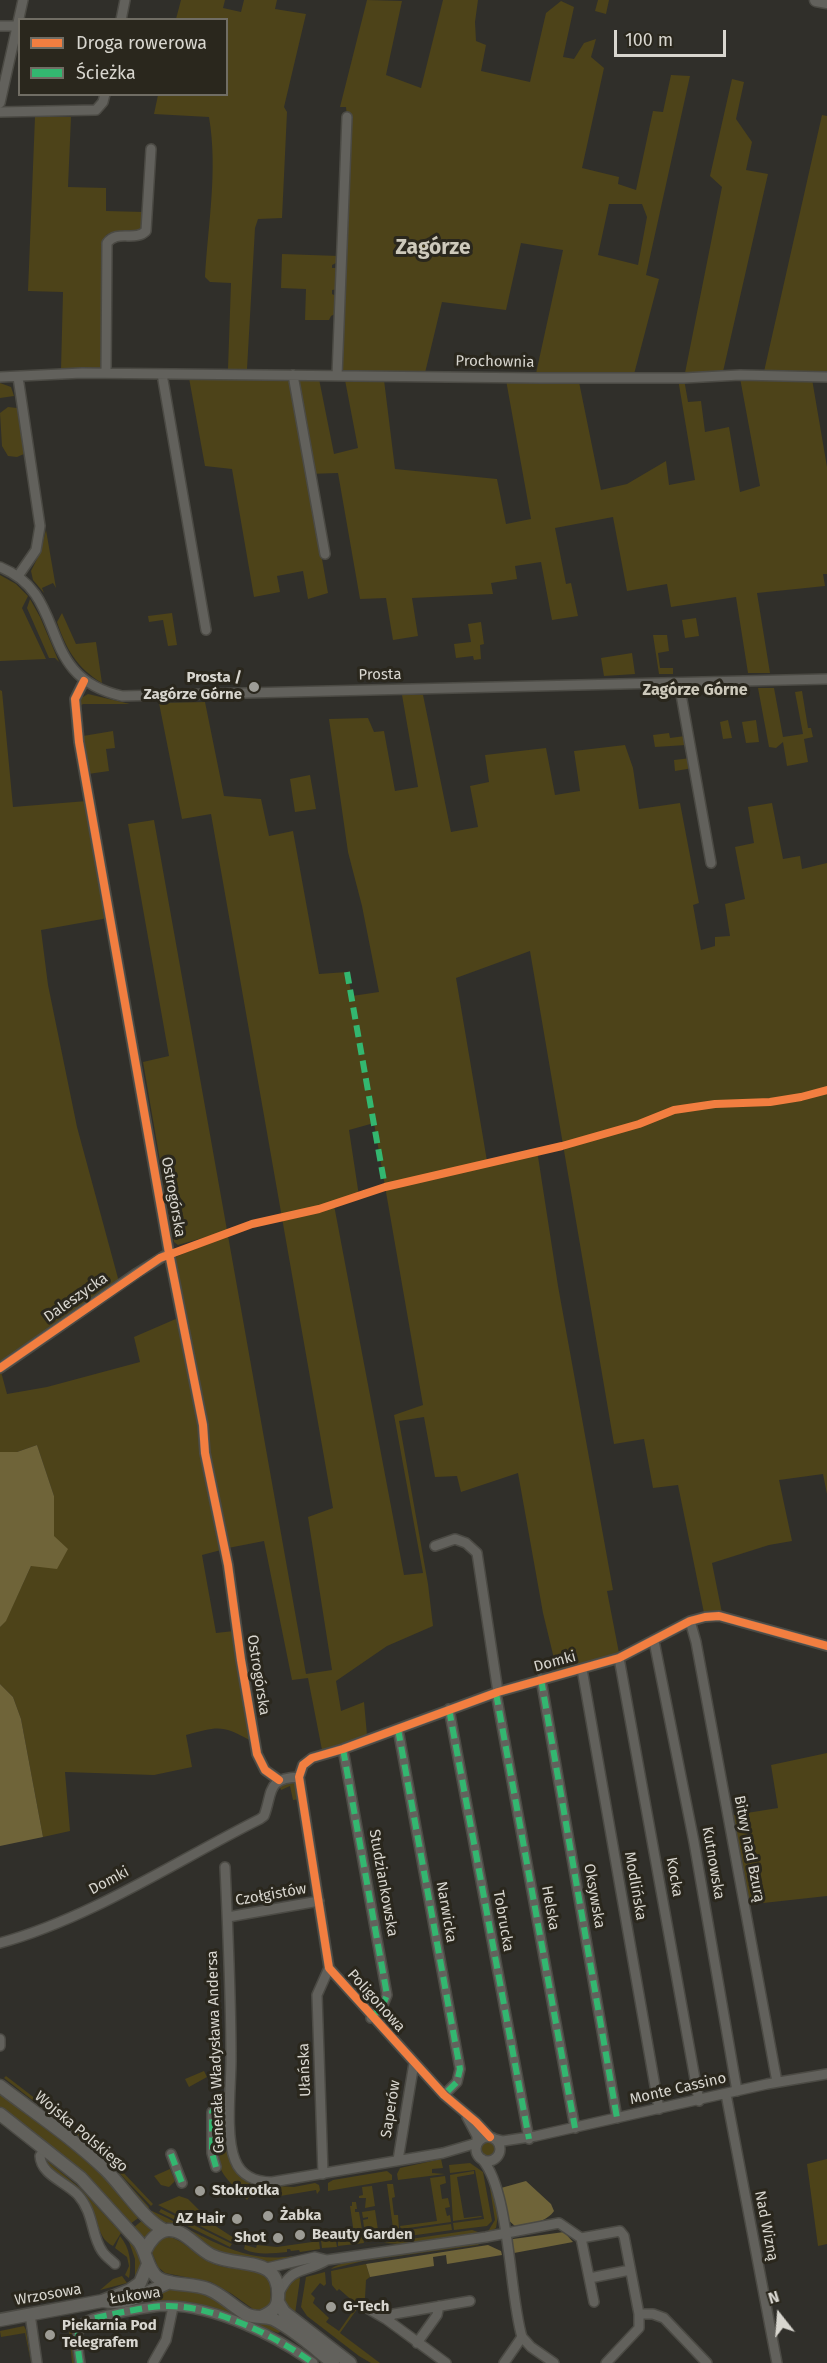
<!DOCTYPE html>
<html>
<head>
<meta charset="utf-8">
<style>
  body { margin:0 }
  #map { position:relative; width:827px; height:2363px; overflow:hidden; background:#302f2a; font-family:"Fira Sans",sans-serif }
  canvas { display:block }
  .legend { position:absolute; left:18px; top:18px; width:210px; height:78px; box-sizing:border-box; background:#2a271d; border:2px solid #706d64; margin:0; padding:8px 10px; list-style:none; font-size:18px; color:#d8d6cf }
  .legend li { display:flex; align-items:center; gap:12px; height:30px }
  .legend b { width:30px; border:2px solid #706d64 }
  .north { position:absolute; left:749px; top:2285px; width:60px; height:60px; -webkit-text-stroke:4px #2a271d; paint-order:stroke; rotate:343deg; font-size:16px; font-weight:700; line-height:24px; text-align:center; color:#d8d6cf }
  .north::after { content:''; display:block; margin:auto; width:21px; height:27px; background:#d8d6cf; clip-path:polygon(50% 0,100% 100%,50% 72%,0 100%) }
  .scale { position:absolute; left:614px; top:30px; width:112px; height:27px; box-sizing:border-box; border:3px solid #d8d6cf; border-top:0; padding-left:8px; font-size:18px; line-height:21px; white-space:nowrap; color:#d8d6cf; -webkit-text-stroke:4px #2a271d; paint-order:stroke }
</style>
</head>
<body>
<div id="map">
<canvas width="827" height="2363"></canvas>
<ul class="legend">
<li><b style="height:8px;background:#f27e40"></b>Droga rowerowa</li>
<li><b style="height:8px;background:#33b770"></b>Ścieżka</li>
</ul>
<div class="north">N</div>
<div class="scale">100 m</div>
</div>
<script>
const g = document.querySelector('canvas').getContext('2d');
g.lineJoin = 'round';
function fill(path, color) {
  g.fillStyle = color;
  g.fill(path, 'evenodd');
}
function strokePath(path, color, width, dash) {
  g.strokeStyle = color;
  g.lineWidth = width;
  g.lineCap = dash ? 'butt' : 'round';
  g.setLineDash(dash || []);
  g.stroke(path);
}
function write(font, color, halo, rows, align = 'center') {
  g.font = font + ' "Fira Sans",sans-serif';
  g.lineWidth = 6;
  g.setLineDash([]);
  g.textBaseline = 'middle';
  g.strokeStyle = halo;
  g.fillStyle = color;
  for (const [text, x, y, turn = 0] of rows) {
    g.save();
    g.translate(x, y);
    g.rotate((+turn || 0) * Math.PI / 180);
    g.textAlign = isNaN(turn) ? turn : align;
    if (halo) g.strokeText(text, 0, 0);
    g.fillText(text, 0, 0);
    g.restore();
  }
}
fill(new Path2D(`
  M181,0H225L223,8L241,12L244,0H277L275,9L306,14L284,107L287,112L282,218L258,219L255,228L247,369H228L231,283L210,282L205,277C208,224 218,170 209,117L154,114L158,95L226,94V20L176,19Z
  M367,0L402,1L386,75L421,88L443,0H478L475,22L476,41L486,45L481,71L530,82L546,13L561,1L574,7L563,57L574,59L584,43L596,39L591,57L604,68L582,168L619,177L618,184L636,190L653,111L663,112L671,75L690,76L646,275L659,279L633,378H535L563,250L521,243L506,310L442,302L424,377L337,376L347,118L346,107H340ZM609,204H642L647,217L638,265L598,255Z
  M598,0H609L606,14L595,11Z
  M732,79L744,82L736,119L752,142L746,170L768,174L722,376L684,378L722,187L710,176Z
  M822,115L827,116V374L763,376Z
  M35,117H71L68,187L106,188V211L144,212V230L140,234H107L105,244L103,369L61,370L63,292L28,291Z
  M282,254L339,256L338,262L332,265V268H337L338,289L332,290V294L336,296L335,314L331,316L329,320H305L306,289L281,288Z
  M189,378L319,379L334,454L358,448L345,380H384L395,469L497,479L506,524L531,519L506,380L579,382L601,490L627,484L666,461L669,485L695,480L678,379H684L688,402L701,401L705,432L729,427L740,492L760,486L740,378L812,379L827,467V574H823L825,586L757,593L770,673H748L736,597L671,607L667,584L627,591L613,517L555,528L566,584L571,583L578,616L552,620L541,562L515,566L517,579L491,583L493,594L412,598L418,636L393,640L386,598L360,599L338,473L307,474L328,593L308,599L303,571L277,576L280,592L254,597L232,469L205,466Z
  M0,383L11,387L14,396L0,398Z
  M8,407L17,408L24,454L17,457L8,456L2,446L0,413Z
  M46,530L56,588L53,583L42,588L44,593L33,580L31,571L40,553Z
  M0,575L16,584L28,596L22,608L46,659L0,661Z
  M30,599L40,617L59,662L55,658H49L27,608Z
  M62,613L76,644L96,642L102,683C77,668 66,649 57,622Z
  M172,613L177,645L168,646L163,620L149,622L148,616Z
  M696,618L699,636L685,638L682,620Z
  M481,622L484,644L480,645L481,659L474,660L473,656L456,658L454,644L471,642L468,624Z
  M653,635H667L669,651L658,653L660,668H673V674H659Z
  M632,653L635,674L604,676L601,658Z
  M758,688H774L783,737L803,734L795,692L802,691L808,728H811L813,737L804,739L808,762L787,766L783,742L776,748L769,747Z
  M0,690L2,691L13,807L87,801L108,918L41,930L48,985L77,1127L119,1282L0,1363Z
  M88,694L130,704H83L79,707L81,698Z
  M402,695H423L451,832L478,827L470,786L489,782L485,755L546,748L555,795L580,791L574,751L625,745L633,768L639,809L680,803L699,903L693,905L701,950L715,946V937L730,936L725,904L745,899L735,847L754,843L748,807L772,803L783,859L800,856L802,869L827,863V1494L823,1474L779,1480L792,1541L769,1545L712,1563L722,1613H704L678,1485L653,1488L644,1439L614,1444L530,951L456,978L487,1161L537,1150L558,1286L613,1590L607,1591L619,1653L557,1671L543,1613L518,1473L461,1492L457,1476L435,1477L424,1417L399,1421L428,1584L433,1626L387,1646L336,1681L341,1711L364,1702L367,1735L322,1750L308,1678L292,1680L264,1541L228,1548L208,1452L175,1257L222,1238L223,1234L220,1233L178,1245L174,1242L143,1062L169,1056L128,824L154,820L306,1674L332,1670L308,1517L333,1508L211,814L182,819L159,703L205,702L224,796L261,799L269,836L293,831L319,974L347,972L352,996L379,992L362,906L348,852L329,719L368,718L374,732L384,731L395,791L418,787ZM374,1123L423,1405L394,1415L423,1573L404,1575L334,1205L359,1196L349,1130Z
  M728,720L732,738L723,739L720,722Z
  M756,720L759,742L746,743L742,722Z
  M113,731L115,748L106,749L109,771L88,774L83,736Z
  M669,733L670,738L685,736L686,745L655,747L653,735Z
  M691,758L693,768L675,771L674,760Z
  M310,775L316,809L295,812L290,779Z
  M178,1318L200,1426L221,1550L202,1555L216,1633L234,1631L251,1741C221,1724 218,1727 186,1735L192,1767L154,1775L65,1772L70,1831L43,1837L21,1719L13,1697L0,1684V1627L6,1620L31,1566L54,1537V1496L37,1445L17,1452H0V1368L7,1394L47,1387L140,1362L134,1337Z
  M827,1753V1896L745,1905L728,1816L778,1808L771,1765Z
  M294,1781L298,1784L300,1799L293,1800L290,1786L281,1790L279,1784Z
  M204,2071L207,2077L189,2087L185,2079Z
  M6,2076L101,2149L153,2204L151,2206L99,2152L4,2078Z
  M3,2080L89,2146L115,2169L149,2207L148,2209L123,2181L2,2082Z
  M0,2092L89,2160L141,2216L130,2224L104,2194L78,2169L0,2109Z
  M220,2110L225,2111L228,2147L257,2185L294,2187L315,2183L319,2185L320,2190L317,2194L316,2190L274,2197L251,2194L247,2200C220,2172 217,2173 216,2133C215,2124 214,2117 220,2110Z
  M481 2149a7 7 0 1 1 14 0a7 7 0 1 1-14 0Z
  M45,2159L80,2188L121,2233L113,2246C98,2238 100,2225 92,2211C82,2191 63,2178 46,2165Z
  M441,2159L443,2168L432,2169V2173L445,2174L398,2180L397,2174L400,2168Z
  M827,2159V2244L818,2246L807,2164Z
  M470,2163L483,2172L492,2221L487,2226L454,2230L453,2223L484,2219L475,2170L450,2173L449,2165Z
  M170,2169L175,2181L169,2187L161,2185L154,2176Z
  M387,2171L392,2175V2180L328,2191V2183L333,2180Z
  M474,2171V2174L457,2177L464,2218L481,2216L482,2217L453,2221L450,2175Z
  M445,2176L446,2183L440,2185L442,2199L448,2198L450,2207L445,2208L447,2216L450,2215L451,2222L401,2229L400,2226L437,2221L430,2178Z
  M488,2176L498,2215L496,2228L487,2233L495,2220Z
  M387,2184H393L395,2197L392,2198L394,2215H398L399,2229L365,2234L363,2220L368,2219V2217L363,2218L362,2212L375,2210L378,2230L393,2228Z
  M372,2186L375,2206L365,2208L366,2198H359V2196L363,2195L362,2187Z
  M179,2196L188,2199L214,2225L234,2238L232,2242L158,2205Z
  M352,2202H356L357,2209H355V2212H359L363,2235L337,2238L354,2234L350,2206H352Z
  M161,2209L232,2244L230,2247L159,2212Z
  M152,2211C198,2231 239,2265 292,2256V2258L274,2263L228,2255L212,2249L173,2224L160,2221L151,2212Z
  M144,2219L155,2231L144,2242L133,2228Z
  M451,2224L452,2230L402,2237L401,2231Z
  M472,2230L481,2233L402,2244L384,2243L301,2255Z
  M326,2231L327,2236L335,2235L337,2247L322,2248L320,2232Z
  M399,2231L400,2237L366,2242L365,2236Z
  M120,2236C130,2248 132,2263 129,2278L125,2275L129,2266L127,2257L115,2248Z
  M363,2236L364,2243L338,2246V2240Z
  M165,2237C181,2236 194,2255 209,2262C227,2271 247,2267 264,2275L270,2283L271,2304L261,2310L253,2309L232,2294L211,2282L165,2273L158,2267L151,2250L158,2240Z
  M128,2239C143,2256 145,2261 135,2281V2259Z
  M319,2241L320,2249L300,2252L299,2250L291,2251L290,2249H287V2252C274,2253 257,2256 244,2249L245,2245L256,2248L257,2245L277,2247Z
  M482,2241L478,2245L363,2261L331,2269C342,2257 459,2245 482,2241Z
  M366,2264L370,2277L366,2280L365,2298L340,2333L380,2363H371L359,2356L307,2316L301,2307L306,2277L325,2272L326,2284L324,2286L320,2283L311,2294L315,2298L313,2303L329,2318L326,2322L339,2331L355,2308L353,2306L355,2303L339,2289L337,2291L332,2285L331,2271Z
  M298,2275L300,2279L295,2314C278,2302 284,2286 298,2275Z
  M122,2276L127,2283L100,2290L113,2279Z
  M178,2288L204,2293L282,2331L278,2333L201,2305L176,2301L151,2302L148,2298L166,2289Z
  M68,2321H74L76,2324L72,2336L76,2363H72Z
  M24,2326L26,2330L31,2363L25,2333L1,2337L0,2331Z`), '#4d4319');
fill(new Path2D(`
  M37,1445L54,1496V1536L68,1549L57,1569L31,1566L6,1621L0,1627V1452H17Z
  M0,1684L13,1697L21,1719L43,1837L0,1846Z
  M526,2181L551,2204L554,2211C548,2221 528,2226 516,2227L506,2218L501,2188Z
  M564,2232L573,2242L514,2253L511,2243L513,2239Z
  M488,2245L501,2251L502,2255L447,2264L446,2255L433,2257L434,2266L370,2277L366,2264Z`), '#6f6439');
const street = new Path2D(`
  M121,20L125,0
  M0,26H17
  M0,103L23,0
  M0,112L96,110L103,102L105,94
  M106,373L107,243C117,229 135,242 146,231L151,149
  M162,374L206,630
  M293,375L325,554
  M337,376L347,117
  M0,377L82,373L539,378H684L740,375L827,377
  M18,377L40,526L36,550L18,576
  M0,567C72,596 33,676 122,696L827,679
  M84,681L75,699L79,742L169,1253L203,1425L205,1453L228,1565L241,1660L257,1754L265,1770L279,1780
  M679,683L711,863
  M0,1368L137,1273L169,1253
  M435,1546L455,1539L466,1543L477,1553L498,1692
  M690,1621L696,1642L777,2082
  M654,1641L694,1842L737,2091
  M619,1658L699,2101
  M582,1669L659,2109
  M541,1679L617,2118
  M496,1693L575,2128
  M449,1709L529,2139
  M398,1729L460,2069L457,2082L444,2095
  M343,1749L387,1995L383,2005L371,2018
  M225,1867C228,1931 231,1995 231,2060C231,2087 225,2135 235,2160C241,2176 256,2182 272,2182L443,2153L477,2143V2136L467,2117
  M228,1917L319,1901
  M0,1943C91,1918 176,1861 260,1819L264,1816C273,1792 266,1778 299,1777
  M0,2039V2046
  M726,2094L777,2363
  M476 2149a12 12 0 1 1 24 0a12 12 0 1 1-24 0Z
  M490,2137L476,2122L444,2095L329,1968L299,1777L303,1765L312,1758L343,1749L498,1692L619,1658L690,1621L705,1617L719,1616L827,1646
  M495,2139L503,2141L536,2136L767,2084L827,2074
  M45,2149L40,2156C41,2175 66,2182 78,2195C94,2213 91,2235 102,2251C105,2256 111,2260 115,2264
  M171,2154L182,2183
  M482,2159C510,2191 509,2294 522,2337L531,2347L554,2363
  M398,2160L414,2063
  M216,2167L212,2153V2112L219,2107
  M323,2174L317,1995L329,1968
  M581,2238L594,2302
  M267,2268L315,2257L327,2260L486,2237L559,2223L581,2238L620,2231L624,2236L639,2314V2328L606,2363
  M590,2278L630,2270
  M279,2293C292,2265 304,2274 327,2260
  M362,2305L386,2319L446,2363
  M30,2314L37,2363
  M639,2314H653L664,2318L707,2363
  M386,2319L394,2314L470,2301
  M417,2343L437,2315L439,2306
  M80,2363C73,2321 79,2321 118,2313C134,2310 152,2306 168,2306C215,2306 276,2336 313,2363
  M153,2363L166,2340L173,2307
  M504,2363L522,2337`);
const secondary = new Path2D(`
  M816,0L827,2
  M0,2086C35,2113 74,2139 106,2170C124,2188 143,2219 164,2230
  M0,2114L81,2178L139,2242C147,2253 147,2270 158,2278C170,2286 193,2283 208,2289C223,2295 232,2306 246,2314C255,2319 264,2315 273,2319C295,2330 314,2348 333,2363
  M145,2251C149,2242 157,2231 168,2230C184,2229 197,2248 211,2255C239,2269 281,2254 278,2298C278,2309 270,2313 261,2317
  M103,2301C129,2306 146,2292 170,2282
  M278,2302L284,2312L350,2363
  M0,2320L102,2301L130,2290L140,2283L148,2264`);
strokePath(street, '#4b4a44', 12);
strokePath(secondary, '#4b4a44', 15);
strokePath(street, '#62615c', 9);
strokePath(secondary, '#62615c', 12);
strokePath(new Path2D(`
  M347,972L385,1187
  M541,1679L617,2118
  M496,1693L575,2128
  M449,1709L529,2139
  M398,1729L460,2069L457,2082L444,2095
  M343,1749L387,1995L383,2005L371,2018
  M171,2154L182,2183
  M216,2167L212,2153V2112L219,2107
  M80,2363C73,2321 79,2321 118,2313C134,2310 152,2306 168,2306C215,2306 276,2336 313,2363`), '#33b770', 6, [12, 6]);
strokePath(new Path2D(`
  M84,681L75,699L79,742L169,1253L203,1425L205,1453L228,1565L241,1660L257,1754L265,1770L279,1780
  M0,1368L160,1258L252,1224L319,1209L385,1187L562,1146L639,1124L674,1110L715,1104L770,1102L801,1097L827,1090
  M490,2137L476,2122L444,2095L329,1968L299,1777L303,1765L312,1758L343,1749L498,1692L619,1658L690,1621L705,1617L719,1616L827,1646`), '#f27e40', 8);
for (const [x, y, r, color] of [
  [254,687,6,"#9d9c95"],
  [200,2191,6,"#9d9c95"],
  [268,2216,6,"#9d9c95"],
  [237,2219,6,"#9d9c95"],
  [300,2235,6,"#9d9c95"],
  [278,2238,6,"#9d9c95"],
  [331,2307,6,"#9d9c95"],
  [50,2335,6,"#9d9c95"]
]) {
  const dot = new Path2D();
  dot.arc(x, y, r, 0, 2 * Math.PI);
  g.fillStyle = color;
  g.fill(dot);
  strokePath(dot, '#2a271d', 2);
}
write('15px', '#d8d6cf', '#2a271d', [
  ["Prochownia",495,362,1],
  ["Prosta",380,675,-1],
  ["Ostrogórska",173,1197,80],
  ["Daleszycka",76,1298,-35],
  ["Domki",555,1662,-15],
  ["Ostrogórska",258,1675,81],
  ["Bitwy nad Bzurą",749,1849,79],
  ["Kutnowska",713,1863,80],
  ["Kocka",674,1877,80],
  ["Domki",109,1881,-28],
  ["Studziankowska",383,1883,80],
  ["Modlińska",635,1886,80],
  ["Czołgistów",271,1895,-10],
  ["Oksywska",594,1896,80],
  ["Helska",550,1908,80],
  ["Narwicka",446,1912,80],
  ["Tobrucka",503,1921,80],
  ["Poligonowa",376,2001,48],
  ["Generała Władysława Andersa",216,2052,-92],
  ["Ułańska",305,2070,-92],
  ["Monte Cassino",678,2089,-13],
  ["Saperów",391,2109,-81],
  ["Wojska Polskiego",81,2132,40],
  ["Nad Wizną",766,2226,79],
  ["Wrzosowa",48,2295,-10],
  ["Łukowa",135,2296,-8]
]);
write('bold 15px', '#d8d6cf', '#2a271d', [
  ["Prosta /",242,678,"right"],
  ["Zagórze Górne",242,695,"right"],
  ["Stokrotka",212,2191],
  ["Żabka",280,2216],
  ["AZ Hair",225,2219,"right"],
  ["Beauty Garden",312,2235],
  ["Shot",266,2238,"right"],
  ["G-Tech",343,2307],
  ["Piekarnia Pod",62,2326],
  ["Telegrafem",62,2343]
], 'left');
write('bold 16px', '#cdc9bb', '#2a271d', [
  ["Zagórze Górne",695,691]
]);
write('bold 21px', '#cdc9bb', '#2a271d', [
  ["Zagórze",433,248]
]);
</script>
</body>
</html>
